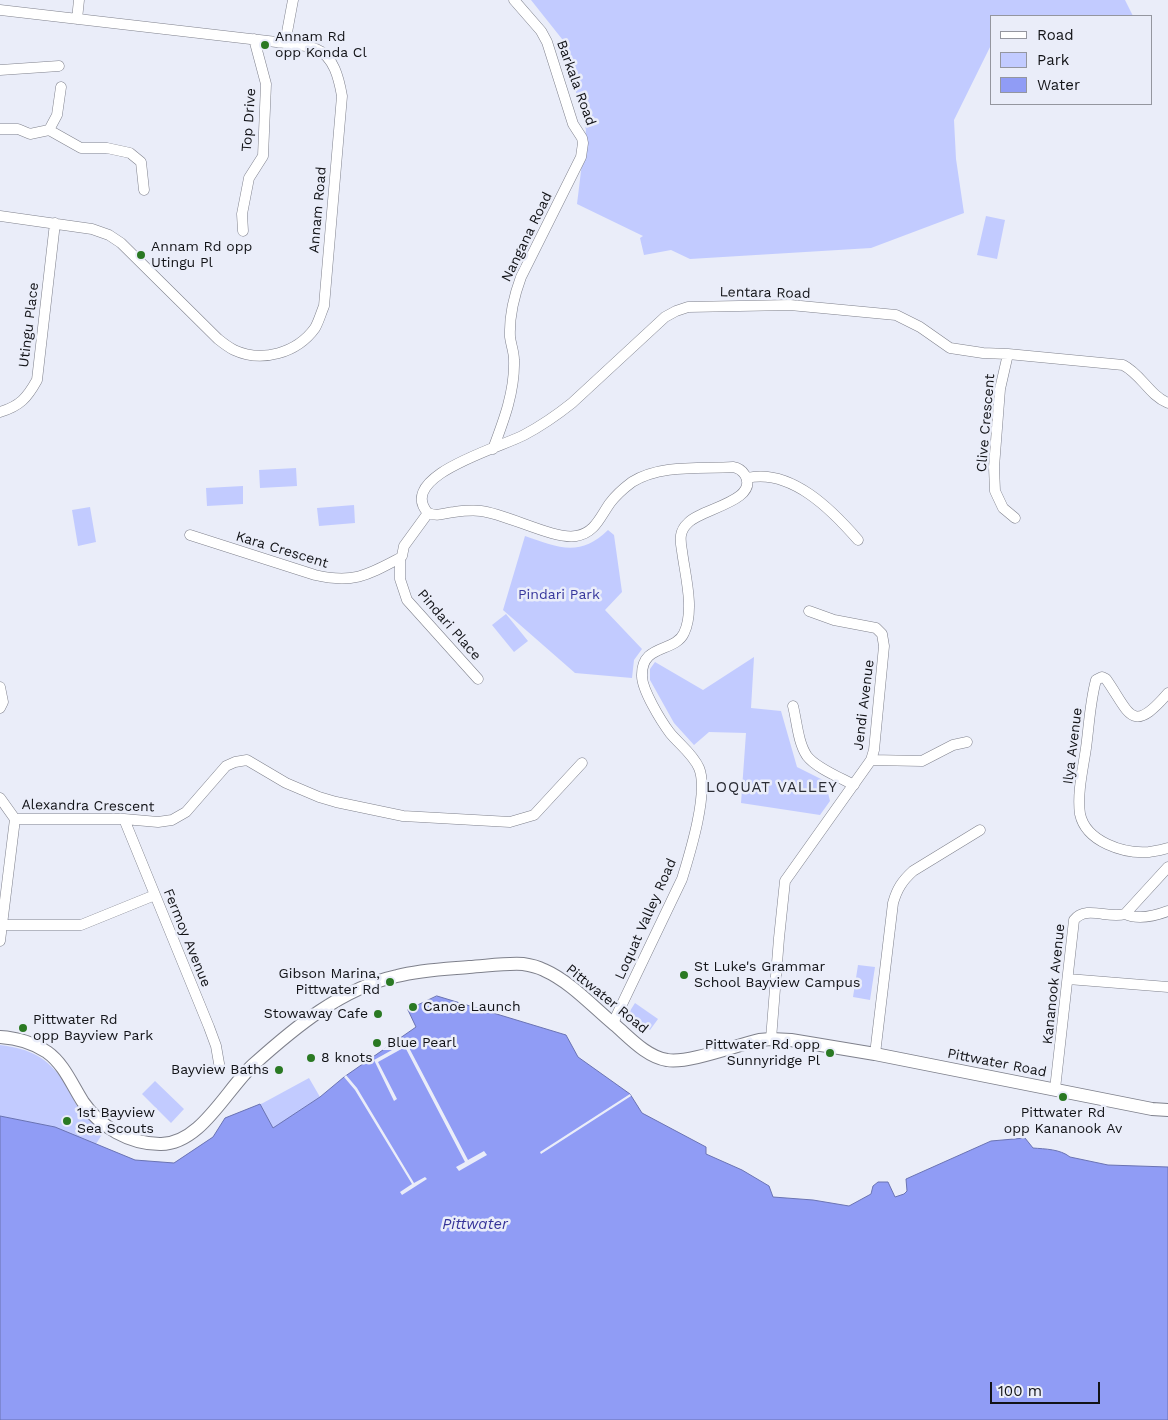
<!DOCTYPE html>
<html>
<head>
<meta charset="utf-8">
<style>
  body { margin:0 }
  #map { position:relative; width:1168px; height:1420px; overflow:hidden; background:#eaedf9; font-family:"Work Sans",sans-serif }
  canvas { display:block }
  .legend { position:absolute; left:990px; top:15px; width:162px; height:90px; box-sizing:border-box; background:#eaedf9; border:1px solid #94969f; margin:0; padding:6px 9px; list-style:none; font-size:15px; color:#121317 }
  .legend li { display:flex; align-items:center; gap:10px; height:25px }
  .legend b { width:25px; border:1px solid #94969f }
  .scale { position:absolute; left:990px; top:1382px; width:110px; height:22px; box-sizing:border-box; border:2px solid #121317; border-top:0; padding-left:6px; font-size:15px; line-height:18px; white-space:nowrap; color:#121317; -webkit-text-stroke:4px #eaedf9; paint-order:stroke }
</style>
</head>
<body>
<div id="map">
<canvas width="1168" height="1420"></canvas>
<ul class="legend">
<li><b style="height:6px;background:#fff"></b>Road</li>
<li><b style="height:14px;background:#c2cbff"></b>Park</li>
<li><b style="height:14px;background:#909cf5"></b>Water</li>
</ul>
<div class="scale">100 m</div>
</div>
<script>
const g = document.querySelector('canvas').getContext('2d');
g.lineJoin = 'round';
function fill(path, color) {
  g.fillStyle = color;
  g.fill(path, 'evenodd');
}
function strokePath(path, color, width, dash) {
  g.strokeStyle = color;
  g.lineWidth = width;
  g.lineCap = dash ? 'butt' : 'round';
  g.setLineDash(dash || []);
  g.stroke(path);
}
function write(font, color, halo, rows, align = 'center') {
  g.font = font + ' "Work Sans",sans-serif';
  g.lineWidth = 5;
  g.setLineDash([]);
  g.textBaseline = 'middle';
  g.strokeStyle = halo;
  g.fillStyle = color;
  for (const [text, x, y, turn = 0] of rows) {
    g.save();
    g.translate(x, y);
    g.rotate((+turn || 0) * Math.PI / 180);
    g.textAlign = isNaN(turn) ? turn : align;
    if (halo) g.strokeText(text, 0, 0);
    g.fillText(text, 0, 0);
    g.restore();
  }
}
fill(new Path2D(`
  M531,0H1125L1133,16H992V43L954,120L956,159L964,213L871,248L690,259L671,250L644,255L640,238L643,236L577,204L586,130L562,39Z
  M986,216L1005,220L997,259L977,255Z
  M296,468L297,486L260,488L259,470Z
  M243,486V504L207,506L206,488Z
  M354,505L355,523L319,526L317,508Z
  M90,507L96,542L78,546L72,510Z
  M608,530L614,535L622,592L605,610L642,649L634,660L632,678L575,673L503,610L525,536C557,547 580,558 608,530Z
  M506,614L528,641L514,652L492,625Z
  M754,657L751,708L781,711L797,767L825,781L830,801L820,815L741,803L746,733L709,732L694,745L674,723L650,680V669L655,662L703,690Z
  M858,965L875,967L870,1000L853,997Z
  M635,1003L658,1019L650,1030L628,1014Z
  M0,1045C31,1049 47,1057 65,1083C70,1091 73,1100 78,1107C85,1116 95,1123 104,1131L96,1144L135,1160L174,1163L213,1137L225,1118L263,1103L309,1078L320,1097L289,1118L286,1141L0,1214Z
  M155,1081L184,1109L171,1123L142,1094Z`), '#c2cbff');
const water = new Path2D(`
  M437,996L566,1035L578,1057L630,1094L642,1113L706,1147V1154L742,1170L769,1186L773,1197L813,1200L849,1206L871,1194L873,1186L878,1182H888L895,1197L904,1194L907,1191L906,1179L991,1141L1025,1138L1033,1148C1045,1149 1060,1149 1070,1157L1108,1165L1168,1167V1420H0V1116L55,1127L135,1160L174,1163L213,1137L225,1118L260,1104L273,1128L320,1097L344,1077L416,1027L408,1010Z`);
fill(water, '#909cf5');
strokePath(water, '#6a73b2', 1);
fill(new Path2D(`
  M406,1042L468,1160L484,1151L487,1155L459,1171L456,1167L465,1162L405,1047L378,1062L397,1099L394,1101L374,1060L392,1050H382L386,1047L398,1046Z
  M346,1075L357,1088L414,1183L425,1177L427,1179L402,1195L400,1192L412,1184L355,1090L344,1077Z
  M630,1094L631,1096L541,1154L540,1152Z`), '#eaedf9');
const minor = new Path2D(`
  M0,10L285,43C295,45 307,45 316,49C334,56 339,79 342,96L324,306C321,313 319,321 315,328C297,353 262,363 234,350C228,347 223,343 218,339L121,243L109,235L92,229L0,216
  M77,19L79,0
  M285,43L293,0
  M0,70L59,66
  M0,129H18L30,134L49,130L81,148H107L130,153L141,162L144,190
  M49,130L57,115L61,87
  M243,231L242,214L249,178L263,156L266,84L254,39
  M1008,354L1000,389L994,467L995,491L1003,508L1015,518
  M0,412C20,406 27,398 37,380L55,223
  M493,449C504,420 515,391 514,360C514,352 511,345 510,337C509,316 514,296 521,277L581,157L583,143L582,138L573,124L547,42L541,31L514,0
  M747,478C791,468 832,510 858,540
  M428,513C438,517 444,513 454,512C462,511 473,510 481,511C507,514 554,540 576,536C595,533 600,517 610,503C616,495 624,488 632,482C661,464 701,469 733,467C739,468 742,470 745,475C760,501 700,509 688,523C679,531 680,540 682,551C685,575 695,610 684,633C675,653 641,643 642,676C642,690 661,721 670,733C679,744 693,754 699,768C709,792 690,853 682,879L613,1023
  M428,513C395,476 502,447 524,435C541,426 557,415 572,403L665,317L676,311L688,307L790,305L896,315L920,327L950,348L983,353L1008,354L1123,365C1141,374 1149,395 1168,403
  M190,535L315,575C353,584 368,575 400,558L402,556L404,546L428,513
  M400,558V579L407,600L478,679
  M0,687L3,702L0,708
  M1168,693C1131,736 1130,713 1106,679L1102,677L1096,680C1090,702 1089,726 1086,748C1083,769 1077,793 1080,814C1086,842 1124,854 1149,852C1155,851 1162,850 1168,848
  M793,706C797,722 798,743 807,756C816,768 841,778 854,785
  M871,760L922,761L953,745L967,742
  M0,798L15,819
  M15,819H124L158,822L172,820L186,812L226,766L235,762L247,760L286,783L319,797L336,802L403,816L510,822L534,815L582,763
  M124,819L209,1027L216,1046L220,1069
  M1125,914L1168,867
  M2,925H81L155,895
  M0,941L15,819
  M1068,979L1168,987
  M771,1039L779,938L785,881L871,760L874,750L884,646L882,634L876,628L834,620L809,611
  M875,1054L893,903C897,889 902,881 913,871L980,830
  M1055,1089L1074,920C1086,905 1108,919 1125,914C1138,920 1155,916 1168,911`);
const major = new Path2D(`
  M0,1037C17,1038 32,1042 47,1052C64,1064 72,1085 83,1102C100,1127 130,1144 160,1144C200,1145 226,1090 253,1065C294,1028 342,988 397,976C420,970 445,969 469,967C486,966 505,963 523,964C530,965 538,967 544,970C571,982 593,1007 615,1025C630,1038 647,1057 667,1060C687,1064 737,1045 759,1040L771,1039L791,1040L875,1054L1152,1109L1168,1110`);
strokePath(minor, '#7f818c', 11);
strokePath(major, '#7f818c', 14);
strokePath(minor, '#fff', 10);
strokePath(major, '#fff', 12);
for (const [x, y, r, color] of [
  [265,45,5,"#2a7923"],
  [141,255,5,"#2a7923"],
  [684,975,5,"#2a7923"],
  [390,982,5,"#2a7923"],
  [413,1007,5,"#2a7923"],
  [378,1014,5,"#2a7923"],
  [23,1028,5,"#2a7923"],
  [377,1043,5,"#2a7923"],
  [830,1053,5,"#2a7923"],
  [311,1058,5,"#2a7923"],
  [279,1070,5,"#2a7923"],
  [1063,1097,5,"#2a7923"],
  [67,1121,5,"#2a7923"]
]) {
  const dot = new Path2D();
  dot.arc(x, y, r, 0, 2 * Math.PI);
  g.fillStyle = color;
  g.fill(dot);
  strokePath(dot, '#eaedf9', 2);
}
write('14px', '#121317', '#eaedf9', [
  ["Annam Rd",275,37],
  ["opp Konda Cl",275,53],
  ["Annam Rd opp",151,247],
  ["Utingu Pl",151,263],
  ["St Luke's Grammar",694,967],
  ["School Bayview Campus",694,983],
  ["Gibson Marina,",380,974,"right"],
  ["Pittwater Rd",380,990,"right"],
  ["Canoe Launch",423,1007],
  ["Stowaway Cafe",368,1014,"right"],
  ["Pittwater Rd",33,1020],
  ["opp Bayview Park",33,1036],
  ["Blue Pearl",387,1043],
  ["Pittwater Rd opp",820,1045,"right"],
  ["Sunnyridge Pl",820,1061,"right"],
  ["8 knots",321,1058],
  ["Bayview Baths",269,1070,"right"],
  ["1st Bayview",77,1113],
  ["Sea Scouts",77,1129],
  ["Pittwater Rd",1063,1113,"center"],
  ["opp Kananook Av",1063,1129,"center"]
], 'left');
write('14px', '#121317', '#eaedf9', [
  ["Barkala Road",576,83,70],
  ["Top Drive",249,120,-86],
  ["Annam Road",318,210,-85],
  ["Nangana Road",527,237,-64],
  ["Lentara Road",765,293,1],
  ["Utingu Place",29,325,-83],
  ["Clive Crescent",986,423,-85],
  ["Kara Crescent",282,550,17],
  ["Pindari Place",449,625,49],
  ["Jendi Avenue",864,705,-83],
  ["Ilya Avenue",1073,746,-83],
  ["Alexandra Crescent",88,806,1],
  ["Loquat Valley Road",646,919,-66],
  ["Fermoy Avenue",187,938,68],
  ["Kananook Avenue",1054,984,-84],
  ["Pittwater Road",607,999,39],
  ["Pittwater Road",997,1063,11]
]);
write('14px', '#37379c', '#eaedf9', [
  ["Pindari Park",559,595]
]);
g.letterSpacing = '1px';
write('15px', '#2a2c34', '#eaedf9', [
  ["LOQUAT VALLEY",772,788]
]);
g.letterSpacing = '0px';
write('italic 15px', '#363499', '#eaedf9', [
  ["Pittwater",475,1225]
]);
</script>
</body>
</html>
